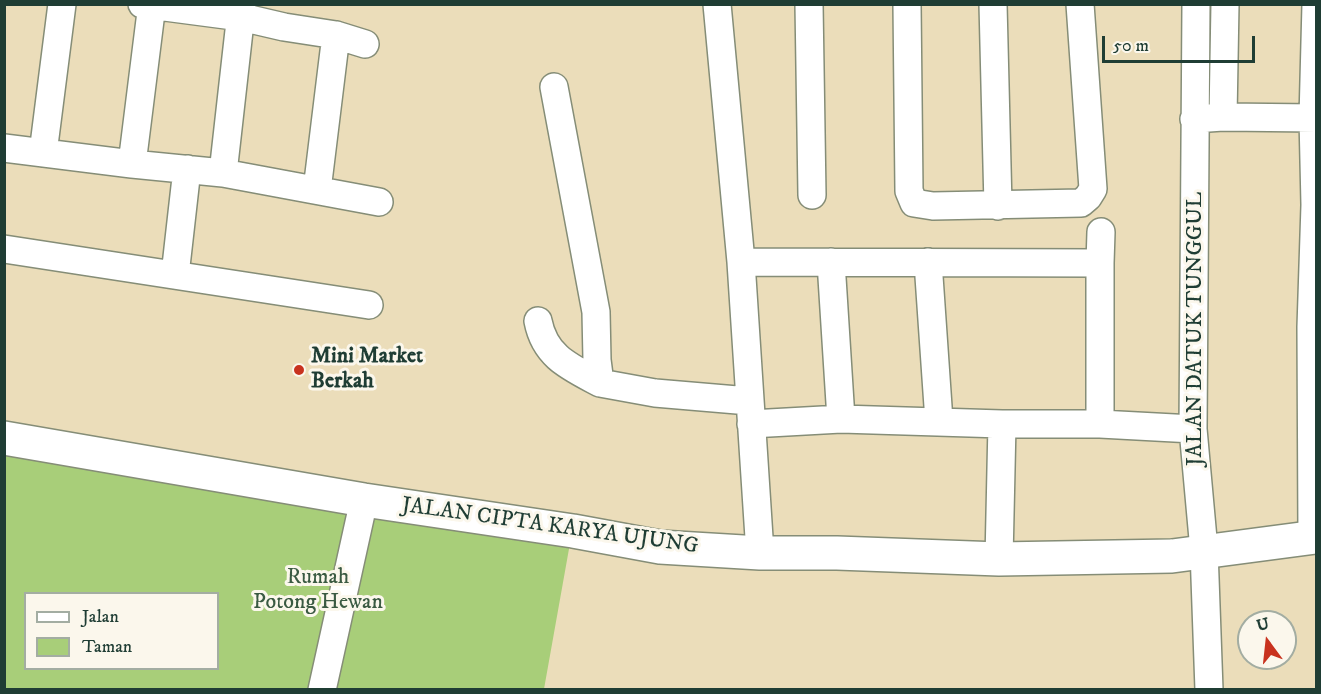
<!DOCTYPE html>
<html>
<head>
<meta charset="utf-8">
<style>
  body { margin:0 }
  #map { position:relative; width:1321px; height:694px; overflow:hidden; background:#ebddba; font-family:"IM FELL DW Pica",serif }
  canvas { display:block }
  .frame { position:absolute; inset:0; border:6px solid #1f3d34; pointer-events:none }
  .legend { position:absolute; left:24px; top:592px; width:195px; height:78px; box-sizing:border-box; background:#fbf7ec; border:2px solid #a3ada2; margin:0; padding:8px 10px; list-style:none; font-size:18px; color:#1f3d34 }
  .legend li { display:flex; align-items:center; gap:12px; height:30px }
  .legend b { width:30px; border:2px solid #a3ada2 }
  .north { position:absolute; left:1237px; top:610px; width:60px; height:60px; box-sizing:border-box; background:#fbf7ec; border:2px solid #a3ada2; border-radius:50%; rotate:345deg; font-size:16px; font-weight:700; line-height:24px; text-align:center; color:#1f3d34 }
  .north::after { content:''; display:block; margin:auto; width:21px; height:27px; background:#c8321e; clip-path:polygon(50% 0,100% 100%,50% 72%,0 100%) }
  .scale { position:absolute; left:1102px; top:36px; width:153px; height:27px; box-sizing:border-box; border:3px solid #1f3d34; border-top:0; padding-left:8px; font-size:18px; line-height:21px; white-space:nowrap; color:#1f3d34; -webkit-text-stroke:4px #fbf7ec; paint-order:stroke }
</style>
</head>
<body>
<div id="map">
<canvas width="1321" height="694"></canvas>
<div class="frame"></div>
<ul class="legend">
<li><b style="height:8px;background:#fff"></b>Jalan</li>
<li><b style="height:16px;background:#a8ce79"></b>Taman</li>
</ul>
<div class="north">U</div>
<div class="scale">50 m</div>
</div>
<script>
const g = document.querySelector('canvas').getContext('2d');
g.lineJoin = 'round';
function fill(path, color) {
  g.fillStyle = color;
  g.fill(path, 'evenodd');
}
function strokePath(path, color, width, dash) {
  g.strokeStyle = color;
  g.lineWidth = width;
  g.lineCap = dash ? 'butt' : 'round';
  g.setLineDash(dash || []);
  g.stroke(path);
}
function write(font, color, halo, rows, align = 'center') {
  g.font = font + ' "IM FELL DW Pica",serif';
  g.lineWidth = 6;
  g.setLineDash([]);
  g.textBaseline = 'middle';
  g.strokeStyle = halo;
  g.fillStyle = color;
  for (const [text, x, y, turn = 0] of rows) {
    g.save();
    g.translate(x, y);
    g.rotate((+turn || 0) * Math.PI / 180);
    g.textAlign = isNaN(turn) ? turn : align;
    if (halo) g.strokeText(text, 0, 0);
    g.fillText(text, 0, 0);
    g.restore();
  }
}
fill(new Path2D(`
  M4,435L572,532L544,689H5ZM26,594H218V668H26Z`), '#a8ce79');
const minor = new Path2D(`
  M142,4L241,17L284,27L336,35L365,44
  M717,4L741,262L760,553
  M809,4L812,195
  M907,4L909,191L914,203L933,206L1081,203L1088,197L1093,189L1080,4
  M993,4L998,206
  M1196,4L1193,429L1204,550L1209,690
  M554,87L596,312L597,360L600,383L655,393L749,401
  M1223,117L1316,118
  M1194,119L1223,117L1225,4
  M4,148L132,164L223,173L379,202
  M43,153L62,4
  M132,164L152,4
  M223,173L242,4
  M317,190L336,35
  M4,249L369,305
  M741,262L1100,263V424
  M831,262L841,419
  M928,262L939,421
  M1100,263L1101,232
  M175,275L187,169
  M538,321C545,357 570,367 600,383
  M751,424L841,419L1002,424H1100L1193,429
  M1312,537L1311,327L1315,205L1313,118L1316,4
  M999,559L1002,424
  M322,690L364,500`);
const major = new Path2D(`
  M4,438L364,500L573,531L660,547L760,553H837L999,559L1172,556L1316,537`);
strokePath(minor, '#858d77', 30);
strokePath(major, '#858d77', 36);
strokePath(minor, '#fff', 27);
strokePath(major, '#fff', 33);
for (const [x, y, r, color] of [
  [299,370,6,"#c8321e"]
]) {
  const dot = new Path2D();
  dot.arc(x, y, r, 0, 2 * Math.PI);
  g.fillStyle = color;
  g.fill(dot);
  strokePath(dot, '#fbf7ec', 2);
}
write('22px', '#1f3d34', '#fbf7ec', [
  ["JALAN DATUK TUNGGUL",1196,329,-90],
  ["JALAN CIPTA KARYA UJUNG",550,527,8]
]);
write('bold 22px', '#1f3d34', '#fbf7ec', [
  ["Mini Market",311,357],
  ["Berkah",311,382]
], 'left');
write('22px', '#3a5a42', '#fbf7ec', [
  ["Rumah",318,578],
  ["Potong Hewan",318,603]
]);
</script>
</body>
</html>
